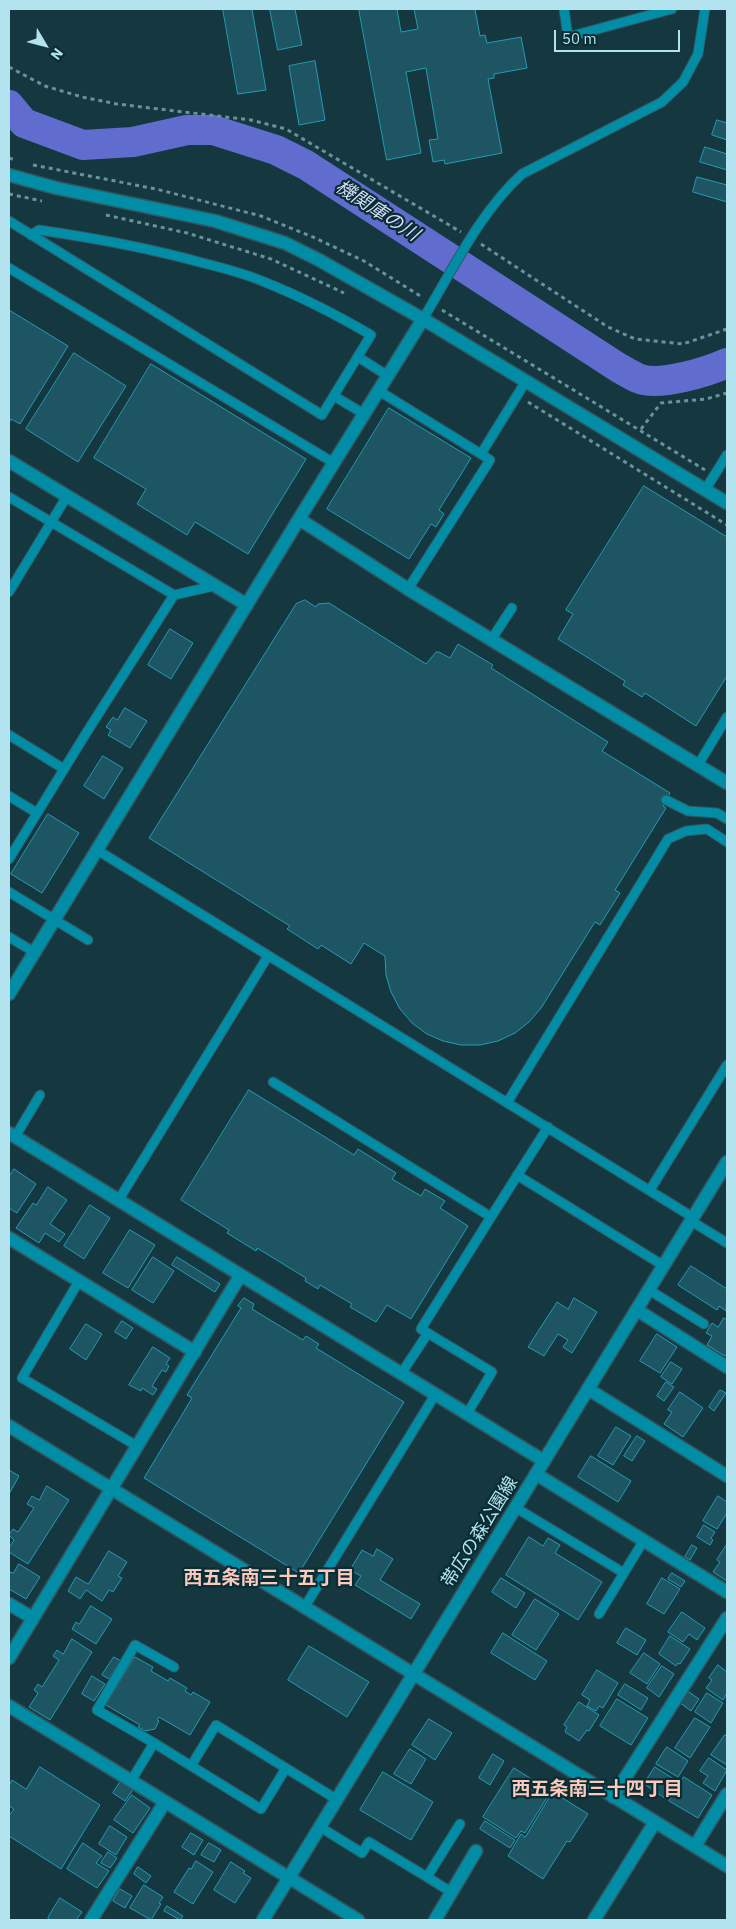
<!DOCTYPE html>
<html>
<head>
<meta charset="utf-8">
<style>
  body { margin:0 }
  #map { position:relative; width:736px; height:1929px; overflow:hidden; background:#15373f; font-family:"IBM Plex Sans",sans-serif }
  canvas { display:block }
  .frame { position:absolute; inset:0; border:10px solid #b3e3ef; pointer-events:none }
  .north { position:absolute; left:20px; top:20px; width:50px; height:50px; -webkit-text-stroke:4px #092d35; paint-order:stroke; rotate:127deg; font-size:14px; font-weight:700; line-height:20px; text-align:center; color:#b3e3ef }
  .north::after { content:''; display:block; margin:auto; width:18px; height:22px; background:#b3e3ef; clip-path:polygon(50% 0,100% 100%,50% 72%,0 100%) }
  .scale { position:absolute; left:554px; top:30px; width:126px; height:22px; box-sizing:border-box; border:2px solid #b3e3ef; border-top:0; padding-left:6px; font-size:15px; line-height:18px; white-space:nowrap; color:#b3e3ef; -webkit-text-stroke:4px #092d35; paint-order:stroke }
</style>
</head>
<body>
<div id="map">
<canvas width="736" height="1929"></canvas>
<div class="frame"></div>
<div class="north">N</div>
<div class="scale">50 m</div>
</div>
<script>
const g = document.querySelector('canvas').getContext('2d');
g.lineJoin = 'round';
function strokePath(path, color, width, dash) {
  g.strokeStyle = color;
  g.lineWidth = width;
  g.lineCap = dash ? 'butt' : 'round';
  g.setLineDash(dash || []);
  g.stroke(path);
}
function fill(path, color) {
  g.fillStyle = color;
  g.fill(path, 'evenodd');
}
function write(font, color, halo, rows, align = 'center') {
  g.font = font + ' "IBM Plex Sans","Noto Sans JP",sans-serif';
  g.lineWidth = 4.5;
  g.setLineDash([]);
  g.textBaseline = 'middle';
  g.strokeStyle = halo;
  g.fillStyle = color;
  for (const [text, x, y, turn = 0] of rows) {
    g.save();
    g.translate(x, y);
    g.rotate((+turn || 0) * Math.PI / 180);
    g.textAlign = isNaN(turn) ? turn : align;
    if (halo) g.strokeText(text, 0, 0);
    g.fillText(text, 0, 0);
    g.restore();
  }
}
strokePath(new Path2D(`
  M9,105L24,123L83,145L133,142L187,130H213L276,150L306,165L619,368C625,371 632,376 640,379C661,386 707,372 727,363`), '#616ccf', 30);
const building = new Path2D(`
  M223,9H252L266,90L238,94Z
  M270,9H295L302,45L278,50Z
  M359,9H397L401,32L418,29L414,9H475L480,36L485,35L487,43L521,37L527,68L494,74V78L488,79L502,153L445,164L444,160L433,162L429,140L438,139L426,68L406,72L421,153L387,160Z
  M315,61L325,120L299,125L289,66Z
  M717,120L727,123V140L712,135Z
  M705,147L727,154V170L700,162Z
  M697,177L727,185V202L693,192Z
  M9,310L68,346L20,424L11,419L9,423Z
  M74,353L126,386L78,462L26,429Z
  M151,364L306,459L248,554L195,522L187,535L137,504L146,489L94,458Z
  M389,408L471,458L439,510L444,514L436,527L431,524L409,559L327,509Z
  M644,486L727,537V676L696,726L645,693L642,697L623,685L625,681L558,639L573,614L566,610Z
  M305,600L316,607L318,604L329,603L426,664L436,652H439L450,658L458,644L493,665L491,668L608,742L602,751L670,793L663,806L666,808L615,890L620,893L600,925L595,922L541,1008L529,1022L515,1033L498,1041L480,1045H461L443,1041L427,1034L412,1023L400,1009L391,992L386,975L385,956L364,943L351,964L321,945L318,949L287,929L290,926L149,838L296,604Z
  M170,629L193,643L171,679L148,665Z
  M125,708L147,721L130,748L108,735L111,730L106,727L113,717L117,720Z
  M103,756L123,768L104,799L84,786Z
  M48,814L79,833L42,893L11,874Z
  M249,1090L354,1155L358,1149L396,1173L392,1179L421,1196L425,1189L445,1201L440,1208L468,1226L411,1319L387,1305L376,1322L350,1307L352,1304L320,1285L318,1289L305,1281L306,1278L257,1248L256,1251L227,1233L229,1230L181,1200Z
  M14,1169L36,1184L17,1213L9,1208V1177Z
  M48,1187L67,1200L50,1224L65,1234L59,1242L45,1233L39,1243L16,1228L33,1203L36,1205Z
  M90,1205L110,1218L84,1259L64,1246Z
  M130,1230L155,1245L128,1288L103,1273Z
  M153,1257L174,1271L153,1303L132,1290Z
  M177,1257L220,1284L215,1292L172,1265Z
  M691,1266L727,1289L726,1311L719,1306L717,1310L678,1285Z
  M244,1298L254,1304L252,1309L303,1340L306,1336L319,1344L316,1348L404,1402L299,1573L144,1478L192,1398L187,1395L241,1308L238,1306Z
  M574,1298L597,1312L572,1353L563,1347L568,1340L558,1334L544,1356L528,1347L557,1302L568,1309Z
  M724,1318L727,1320V1353L725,1356L707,1345L712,1336L706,1333L712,1323L718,1327Z
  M122,1321L133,1328L126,1339L115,1332Z
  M86,1324L102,1334L86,1360L70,1349Z
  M657,1334L677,1347L660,1373L640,1361Z
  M153,1347L170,1358L166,1364L169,1366L166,1372L162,1370L152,1386L157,1389L153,1395L142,1388L141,1391L129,1385Z
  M671,1362L682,1369L672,1384L661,1377Z
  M666,1382L674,1387L664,1401L657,1396Z
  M720,1390L726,1393L714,1411L709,1407Z
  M680,1392L703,1408L683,1437L664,1424L672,1412L668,1410Z
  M616,1427L631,1436L613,1465L598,1456Z
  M637,1436L645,1441L632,1461L624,1456Z
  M591,1456L631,1481L618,1502L578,1477Z
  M9,1470L19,1476L9,1494Z
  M47,1486L69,1500L28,1564L9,1552V1548L14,1540L9,1535L13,1529L18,1532L34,1508L27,1504L32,1496L39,1500Z
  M718,1496L727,1502V1513L717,1529L703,1521Z
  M704,1525L715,1532L711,1538L713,1540L710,1545L697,1537Z
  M529,1537L543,1546L548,1538L560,1545L555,1553L602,1582L578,1620L506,1575Z
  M727,1544V1581L713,1572L720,1562L717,1560Z
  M692,1545L697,1548L690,1560L685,1557Z
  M377,1549L393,1559L380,1580L420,1604L411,1619L355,1585L361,1576L350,1570L362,1550L373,1556Z
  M109,1551L127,1562L118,1576L122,1578L113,1592L109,1590L102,1601L86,1590L80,1599L68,1591L76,1577L88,1584Z
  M19,1564L40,1577L26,1599L9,1589V1574L10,1572L13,1573Z
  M672,1573L685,1581L681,1587L668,1579Z
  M501,1578L525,1593L516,1608L492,1592Z
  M662,1578L680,1589L664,1614L647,1604Z
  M535,1599L559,1614L536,1650L512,1635Z
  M91,1606L112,1619L96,1644L72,1629L76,1622L79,1624Z
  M682,1612L705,1628L697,1640L689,1634L683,1642L668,1632Z
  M626,1628L646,1640L637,1655L617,1643Z
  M503,1633L547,1661L535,1680L491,1653Z
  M670,1636L690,1649L680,1664L678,1663L676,1666L659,1654Z
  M72,1639L92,1652L50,1720L29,1707L38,1693L34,1690L38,1684L42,1687L59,1660L53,1656L57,1650L63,1654Z
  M309,1646L369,1682L347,1717L288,1680Z
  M644,1653L660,1664L647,1684L630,1673Z
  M114,1657L121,1661L109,1679L102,1675Z
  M135,1657L153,1667L151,1671L168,1681L170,1678L187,1688L185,1691L191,1695L193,1692L210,1702L190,1735L159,1717L157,1720L159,1721L155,1729L145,1731L138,1727L140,1725L106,1705Z
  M718,1665L727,1672V1693L723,1700L706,1688L712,1680L709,1678Z
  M662,1666L674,1674L659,1697L647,1688Z
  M597,1670L618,1683L603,1708L599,1706L596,1711L587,1706L590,1700L582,1695Z
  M92,1676L105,1684L94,1701L82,1694Z
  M625,1684L648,1698L641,1710L618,1695Z
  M686,1690L699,1699L691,1711L679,1702Z
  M707,1693L723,1703L711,1723L695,1712Z
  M617,1699L648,1718L631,1745L600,1726Z
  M579,1702L599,1715L589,1731L587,1730L579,1741L565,1732L567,1727L564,1725Z
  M695,1718L710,1727L690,1758L675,1748Z
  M429,1719L452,1733L435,1760L412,1745Z
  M725,1735L727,1737V1765L711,1755Z
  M667,1747L688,1761L678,1777L656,1764Z
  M410,1749L426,1759L411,1784L394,1774Z
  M493,1754L504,1761L490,1785L479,1778Z
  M709,1758L727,1770L715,1791L703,1783L708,1776L700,1771Z
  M40,1767L100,1805L61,1869L9,1836V1816L14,1809L9,1806V1785L12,1780L26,1789Z
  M655,1767L677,1781L666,1799L644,1784Z
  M514,1768L551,1791L525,1833L521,1831L516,1838L483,1817Z
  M383,1772L433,1802L411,1840L360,1810Z
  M684,1777L712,1795L698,1818L669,1801Z
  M123,1778L135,1787L125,1801L113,1793Z
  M553,1792L588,1814L570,1842L567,1841L543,1879L508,1856L521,1834L525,1837Z
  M132,1795L150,1808L133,1833L114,1820Z
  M485,1821L515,1840L510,1848L480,1829Z
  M110,1826L127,1837L116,1855L99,1844Z
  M191,1833L203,1840L194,1855L182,1847Z
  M83,1843L102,1856L96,1863L109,1871L97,1888L67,1869Z
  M209,1843L221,1850L214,1862L201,1855Z
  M108,1852L117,1858L110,1868L101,1863Z
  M196,1861L213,1872L193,1904L174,1892L189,1868L191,1869Z
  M231,1862L245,1871L243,1873L251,1878L235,1903L214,1890Z
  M138,1867L151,1876L146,1883L134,1874Z
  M144,1885L163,1897L159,1903L161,1904L151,1920L130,1908Z
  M120,1889L132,1896L125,1908L113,1901Z
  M60,1898L82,1912L76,1920H51L48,1918Z
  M167,1906L183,1916L180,1920L164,1911Z`);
fill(building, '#1e5562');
strokePath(building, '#249bb4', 1);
const lane = new Path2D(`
  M564,9L568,37L672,9
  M9,221L322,415L371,335C335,314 300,296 262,281C243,273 223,268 203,263C149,248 94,238 39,230L31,235
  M9,268L334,463
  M423,319C452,271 480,212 522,174L662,102L683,82L698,54L705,9
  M358,357L388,376
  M379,391L481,454L526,381
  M334,396L364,414
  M705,490L727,455
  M9,497L174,595
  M408,589L490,460L481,454
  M9,592L67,496
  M491,640L512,608
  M9,735L64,769
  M698,765L727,717
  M9,796L37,813
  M666,800L688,811L717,813L727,819
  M97,850L694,1218
  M9,859L85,735L174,595L214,586
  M9,892L88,940
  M9,937L34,952
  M273,1082L491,1217L548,1127
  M507,1103L668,839L686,831L707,829L727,842
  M15,1137L40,1095
  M517,1175L664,1266
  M650,1190L727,1065
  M118,1201L268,956
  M691,1221L727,1243
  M79,1281L22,1378L137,1446
  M649,1290L704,1324
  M401,1374L428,1333
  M467,1414L492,1372L421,1329L491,1217
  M516,1508L624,1573
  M304,1608L435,1395
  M599,1614L644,1540
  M154,1743L97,1710L135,1645L174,1667
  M191,1766L216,1725L336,1799
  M131,1781L154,1743L261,1809L286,1768
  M320,1827L362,1853L369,1842L427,1877L460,1824
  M427,1877L451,1892`);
const street = new Path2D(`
  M9,461L247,605
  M299,519L408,589L727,783
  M9,994L299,519L423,319
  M9,1133L544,1461
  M9,1238L195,1352
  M637,1310L727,1367
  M588,1389L727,1476
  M536,1474L727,1592
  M9,1604L33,1618
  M9,1658L240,1276
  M9,1706L358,1920
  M613,1797L727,1618
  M695,1846L727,1794
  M91,1920L165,1802
  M435,1920L476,1851
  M594,1920L655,1822`);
const secondary = new Path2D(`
  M9,175L56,188L215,221L285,243L319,260L423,319L727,503
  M9,1426L727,1866
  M263,1920L727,1162`);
strokePath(lane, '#32555e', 11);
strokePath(street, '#32555e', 15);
strokePath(secondary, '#32555e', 15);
strokePath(new Path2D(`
  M9,67L45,86L82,97L117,104L251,120L286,129L461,232
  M9,158L15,160
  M33,165L156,189L261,216L315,238L364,261L422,297
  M9,194L42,201
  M106,215L187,233L271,259L344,293
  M481,244L608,327L635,339L683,344L727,329
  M442,310L705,470
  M528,402L727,525
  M641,429L661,403L706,399L727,393`), '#69929c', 3, [4, 4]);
strokePath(lane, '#018da5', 9);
strokePath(street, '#018da5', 12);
strokePath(secondary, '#018da5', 12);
write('18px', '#b3e3ef', '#092d35', [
  ["帯広の森公園線",480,1532,-58]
]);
write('italic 19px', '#d6dcf6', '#092d35', [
  ["機関庫の川",377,211,33]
]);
write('bold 19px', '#fccabc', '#092d35', [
  ["西五条南三十五丁目",269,1579],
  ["西五条南三十四丁目",597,1790]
]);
</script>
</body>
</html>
